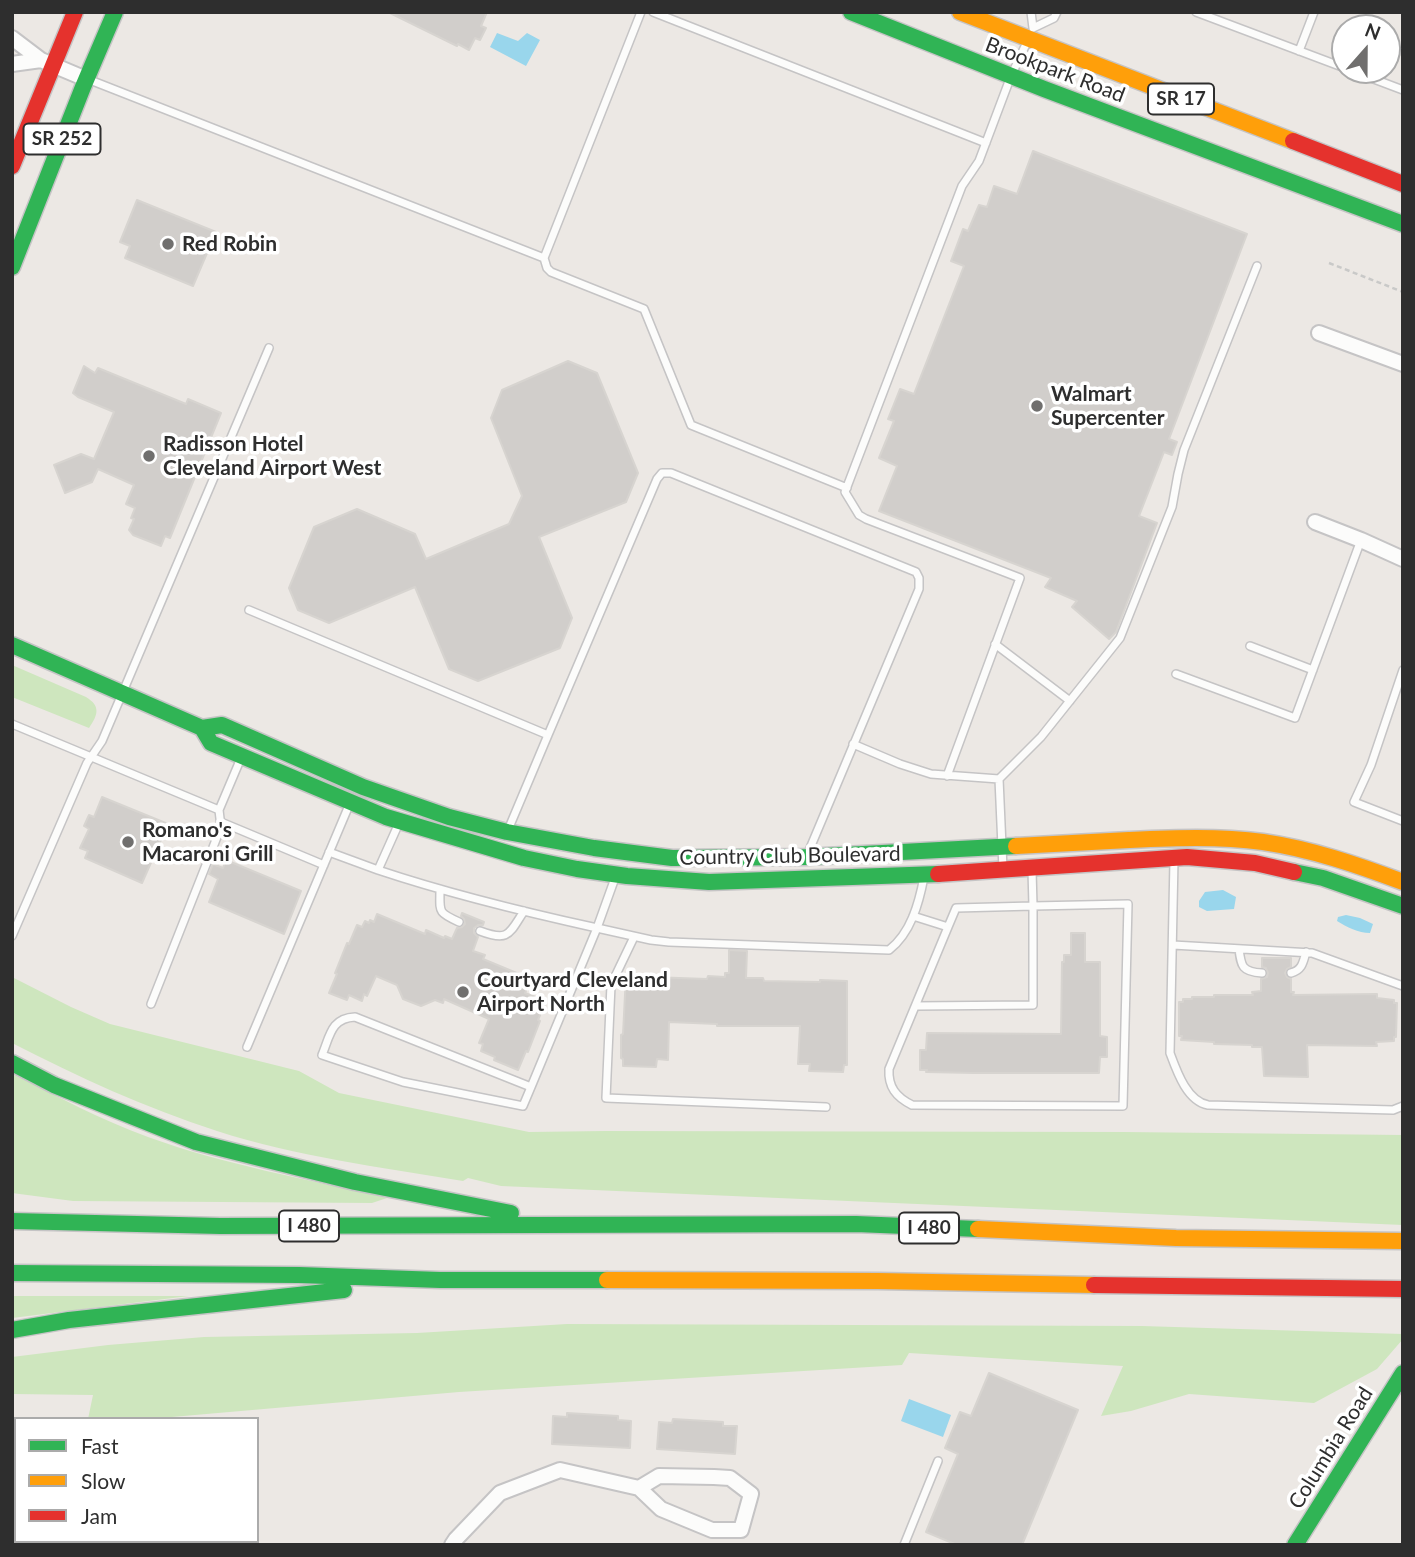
<!DOCTYPE html>
<html>
<head>
<meta charset="utf-8">
<style>
  body { margin:0 }
  #map { position:relative; width:1415px; height:1557px; overflow:hidden; background:#ece8e4; font-family:Lato,sans-serif }
  canvas { display:block }
  .frame { position:absolute; inset:0; border:14px solid #2e2e2e; pointer-events:none }
  .legend { position:absolute; left:14px; top:1417px; width:245px; height:126px; box-sizing:border-box; background:#fff; border:2px solid #ababab; margin:0; padding:9px 12px; list-style:none; font-size:21px; color:#2e2e2e }
  .legend li { display:flex; align-items:center; gap:14px; height:35px }
  .legend b { width:35px; border:2px solid #ababab }
  .north { position:absolute; left:1331px; top:14px; width:70px; height:70px; box-sizing:border-box; background:#fff; border:2px solid #ababab; border-radius:50%; rotate:21deg; font-size:19px; font-weight:700; line-height:28px; text-align:center; color:#2e2e2e }
  .north::after { content:''; display:block; margin:auto; width:24px; height:32px; background:#706f6e; clip-path:polygon(50% 0,100% 100%,50% 72%,0 100%) }
</style>
</head>
<body>
<div id="map">
<canvas width="1415" height="1557"></canvas>
<div class="frame"></div>
<ul class="legend">
<li><b style="height:9px;background:#30b455"></b>Fast</li>
<li><b style="height:9px;background:#ff9f0a"></b>Slow</li>
<li><b style="height:9px;background:#e5322d"></b>Jam</li>
</ul>
<div class="north">N</div>
</div>
<script>
const g = document.querySelector('canvas').getContext('2d');
g.lineJoin = 'round';
function fill(path, color) {
  g.fillStyle = color;
  g.fill(path, 'evenodd');
}
function strokePath(path, color, width, dash) {
  g.strokeStyle = color;
  g.lineWidth = width;
  g.lineCap = dash ? 'butt' : 'round';
  g.setLineDash(dash || []);
  g.stroke(path);
}
function write(font, color, halo, rows, align = 'center') {
  g.font = font + ' Lato,sans-serif';
  g.lineWidth = 7;
  g.setLineDash([]);
  g.textBaseline = 'middle';
  g.strokeStyle = halo;
  g.fillStyle = color;
  for (const [text, x, y, turn = 0] of rows) {
    g.save();
    g.translate(x, y);
    g.rotate((+turn || 0) * Math.PI / 180);
    g.textAlign = isNaN(turn) ? turn : align;
    if (halo) g.strokeText(text, 0, 0);
    g.fillText(text, 0, 0);
    g.restore();
  }
}
fill(new Path2D(`
  M12,665L86,697C101,706 98,715 89,728L12,697Z
  M12,977L71,1007L110,1024L299,1071L339,1093L529,1132L605,1131L1124,1132L1403,1135V1225L501,1186L468,1178L463,1181C381,1167 297,1157 217,1131C146,1108 78,1077 12,1043Z
  M12,1074C57,1096 101,1120 148,1137C225,1165 307,1179 387,1198L372,1203L73,1201L12,1193Z
  M12,1296H189L12,1318Z
  M567,1324L1142,1326L1403,1334V1339L1377,1369L1314,1403L1189,1394L1131,1411L1101,1416L1123,1366L909,1353L902,1365L459,1392L149,1419H88L93,1395L12,1394V1357L108,1345L204,1337L417,1333Z`), '#cee6be');
fill(new Path2D(`
  M497,33L518,41L527,33L540,40L526,66L490,47Z
  M1223,890L1236,897L1234,909L1207,911L1199,907V901L1205,892Z
  M1346,915L1360,918L1373,924L1370,933C1358,933 1347,927 1337,921L1338,917Z
  M909,1399L951,1415L943,1437L901,1421Z`), '#99d6ec');
const building = new Path2D(`
  M388,12H487L481,26L486,28L480,40L475,38L469,50L458,44L457,46Z
  M1033,151L1247,234L1169,439L1177,442L1172,455L1164,452L1139,516L1157,523L1116,632L1109,639L1072,607L1077,601L1045,587L1051,578L879,511L897,466L879,458L894,421L888,419L900,389L914,394L964,266L951,261L963,229L968,231L979,205L987,207L994,186L1017,194Z
  M137,200L216,232L193,286L125,258L130,246L120,242Z
  M568,361L597,373L638,473L626,502L539,537L572,618L560,648L478,681L449,669L415,587L329,623L298,610L289,588L314,527L357,509L415,534L426,559L509,524L522,496L491,418L502,390Z
  M84,366L95,373L98,368L186,404L188,399L221,413L170,538L165,536L161,546L133,535L129,530L134,519L131,518L135,508L126,504L134,485L98,469L92,482L65,493L54,465L81,454L94,459L114,412L78,397L73,393Z
  M102,797L168,824L142,883L85,858L88,851L80,848L89,829L84,826L89,815L94,817Z
  M226,860L301,891L284,934L209,902L218,879L209,874L213,864L223,868Z
  M462,913L484,922L483,925H478L474,928V933L478,937L473,951L485,955L483,959L531,979L525,993L546,1001L538,1020L540,1021L528,1052L526,1051L518,1070L494,1060L495,1057L481,1051L483,1044L479,1043L489,1019L444,999L443,1003L435,1000L421,1006L403,999L397,985L376,976L367,996L364,994L362,1001L349,995L347,1000L329,993L337,974L335,973L347,943L349,944L357,925L362,927L365,921L369,923L370,920L374,922L377,914L425,934L426,930L444,938L445,936L452,939L457,928L462,927L465,924L464,919L461,916Z
  M1071,933H1085V962H1100V1036L1107,1037V1057H1100L1099,1073H974L926,1072L927,1070H920V1050H926L927,1033L1061,1034L1062,962H1064V955H1071Z
  M729,950L747,951L746,978H763L764,981L820,982V980L847,981V1065H844L843,1072L809,1071L810,1064H798L800,1026H717V1024L669,1022L668,1060L657,1059L656,1067L623,1066V1059L621,1058V1035L623,1034L626,975H651V977L707,979L708,976L725,977V973H729Z
  M1262,958H1291V967L1287,969L1285,973L1287,977L1291,979V992H1294L1293,995L1377,994V998L1394,1000V1003H1397L1396,1037H1394V1041L1376,1042L1377,1046L1307,1045L1308,1077L1264,1076L1262,1047H1252V1045L1214,1044V1042L1181,1040L1182,1036H1179V1002H1183V999H1192V997H1214V995H1253L1252,992L1261,991V979L1267,977L1268,973L1266,968L1262,967Z
  M989,1373L1078,1410L1022,1545H957L926,1532L958,1454L945,1448L960,1412L971,1416Z
  M567,1413L618,1416V1420L631,1421L630,1448L552,1444L553,1416L567,1417Z
  M673,1419L723,1422V1426H737L735,1454L657,1449L659,1422L672,1423Z`);
fill(building, '#d1cecb');
strokePath(building, '#d7d4d0', 2);
const lane = new Path2D(`
  M653,12L986,143
  M1031,12L1033,28L1054,18L1057,12
  M1196,12L1345,68
  M1299,51L1314,12
  M1350,70L1403,90
  M90,80L544,258L641,12
  M544,258L547,268L551,272L644,309L691,425L847,488
  M249,610L548,735L508,830
  M995,644L1070,701
  M1250,646L1313,670
  M1403,670L1371,765L1354,802L1403,821
  M1176,674L1295,718L1361,540
  M12,724L219,810L241,758
  M548,735L657,479L662,473H671L916,572L919,578V589L808,853
  M853,744L900,764L931,774L999,779L1003,869
  M947,776L1020,578L866,519L859,515L845,492L962,186L979,161L1011,76L1027,42
  M999,779L1041,737L1120,638L1172,507L1178,474L1184,450L1257,266
  M221,822L324,865
  M329,852L378,870L399,823
  M1174,860L1170,1053C1177,1072 1187,1101 1208,1105L1393,1110L1403,1106
  M378,870C450,894 524,912 597,928L615,878
  M440,889C440,912 437,912 459,922
  M913,916L948,927L956,908L1033,906L1032,870
  M480,931C509,942 509,934 524,911
  M12,936L87,763L102,741L269,348
  M634,937L611,985L606,1098L826,1107
  M1173,945L1312,953L1403,986
  M1239,949C1241,966 1242,972 1262,973
  M1291,973C1302,970 1303,963 1306,952
  M151,1004L221,827L219,810
  M916,1006L1033,1005V906L1128,904L1123,1106L912,1105C896,1097 888,1087 889,1069L948,927
  M247,1047L350,803
  M531,1087L523,1106L403,1082L322,1055C330,1036 331,1018 355,1017L531,1087L597,928L651,940L669,942L889,950C911,933 919,903 924,877
  M12,1435V1437
  M904,1545L938,1461`);
const street = new Path2D(`
  M12,38L41,60L86,79
  M12,64L41,60
  M1319,333L1403,364
  M1315,522L1361,540L1403,559
  M452,1545L456,1539L500,1493L560,1470L639,1488L661,1509L712,1530H741L751,1494L730,1478L714,1477L659,1476L639,1488`);
const fast = new Path2D(`
  M851,12L1044,89L1403,224
  M12,267L83,87L115,12
  M12,645L202,728L211,743L386,817L524,858L577,869L627,876L709,882L938,874
  M202,728L222,725L363,787L449,817L507,832L594,848L672,858L806,857L1016,846
  M1294,872L1323,878L1403,906
  M12,1063L54,1085L196,1142L355,1182L511,1213
  M12,1221L220,1226L856,1224L978,1229
  M12,1273L299,1275L440,1280H607
  M12,1330L69,1320L344,1290
  M1295,1545L1403,1373`);
const slow = new Path2D(`
  M960,12L1293,141
  M1016,846C1053,844 1091,842 1129,840C1174,838 1218,836 1263,842C1311,849 1358,865 1403,882
  M978,1229L1176,1238L1403,1241
  M607,1280L878,1281L1094,1285`);
const jam = new Path2D(`
  M1293,141L1403,184
  M12,166L75,12
  M938,874L1187,857L1255,863L1294,872
  M1094,1285L1403,1289`);
strokePath(lane, '#c5c4c5', 10);
strokePath(street, '#c5c4c5', 18);
strokePath(fast, '#c5c4c5', 19);
strokePath(slow, '#c5c4c5', 19);
strokePath(jam, '#c5c4c5', 19);
strokePath(new Path2D(`
  M1329,263L1403,292`), '#c9c9c8', 2.5, [5, 3.5]);
strokePath(lane, '#fcfcfb', 7);
strokePath(street, '#fcfcfb', 14);
strokePath(fast, '#30b455', 16);
strokePath(slow, '#ff9f0a', 16);
strokePath(jam, '#e5322d', 16);
for (const [x, y, r, color] of [
  [168,244,7,"#706f6e"],
  [1037,406,7,"#706f6e"],
  [149,456,7,"#706f6e"],
  [128,842,7,"#706f6e"],
  [463,992,7,"#706f6e"]
]) {
  const dot = new Path2D();
  dot.arc(x, y, r, 0, 2 * Math.PI);
  g.fillStyle = color;
  g.fill(dot);
  strokePath(dot, '#fff', 2.5);
}
for (const [x, y, w] of [
  [1181,99,66],
  [62,139,77],
  [309,1226,60],
  [929,1228,60]
]) {
  const box = new Path2D();
  box.roundRect(x - w / 2, y - 15.5, w, 31, 5);
  g.fillStyle = '#fff';
  g.fill(box);
  strokePath(box, '#2e2e2e', 2);
}
write('bold 19px', '#2e2e2e', null, [
  ["SR 17",1181,99],
  ["SR 252",62,139],
  ["I 480",309,1226],
  ["I 480",929,1228]
]);
write('21px', '#2e2e2e', '#fff', [
  ["Brookpark Road",1055,70,21],
  ["Country Club Boulevard",790,856,-1],
  ["Columbia Road",1331,1448,-58]
]);
write('bold 21px', '#2e2e2e', '#fff', [
  ["Red Robin",182,244],
  ["Walmart",1051,394],
  ["Supercenter",1051,418],
  ["Radisson Hotel",163,444],
  ["Cleveland Airport West",163,468],
  ["Romano's",142,830],
  ["Macaroni Grill",142,854],
  ["Courtyard Cleveland",477,980],
  ["Airport North",477,1004]
], 'left');
</script>
</body>
</html>
